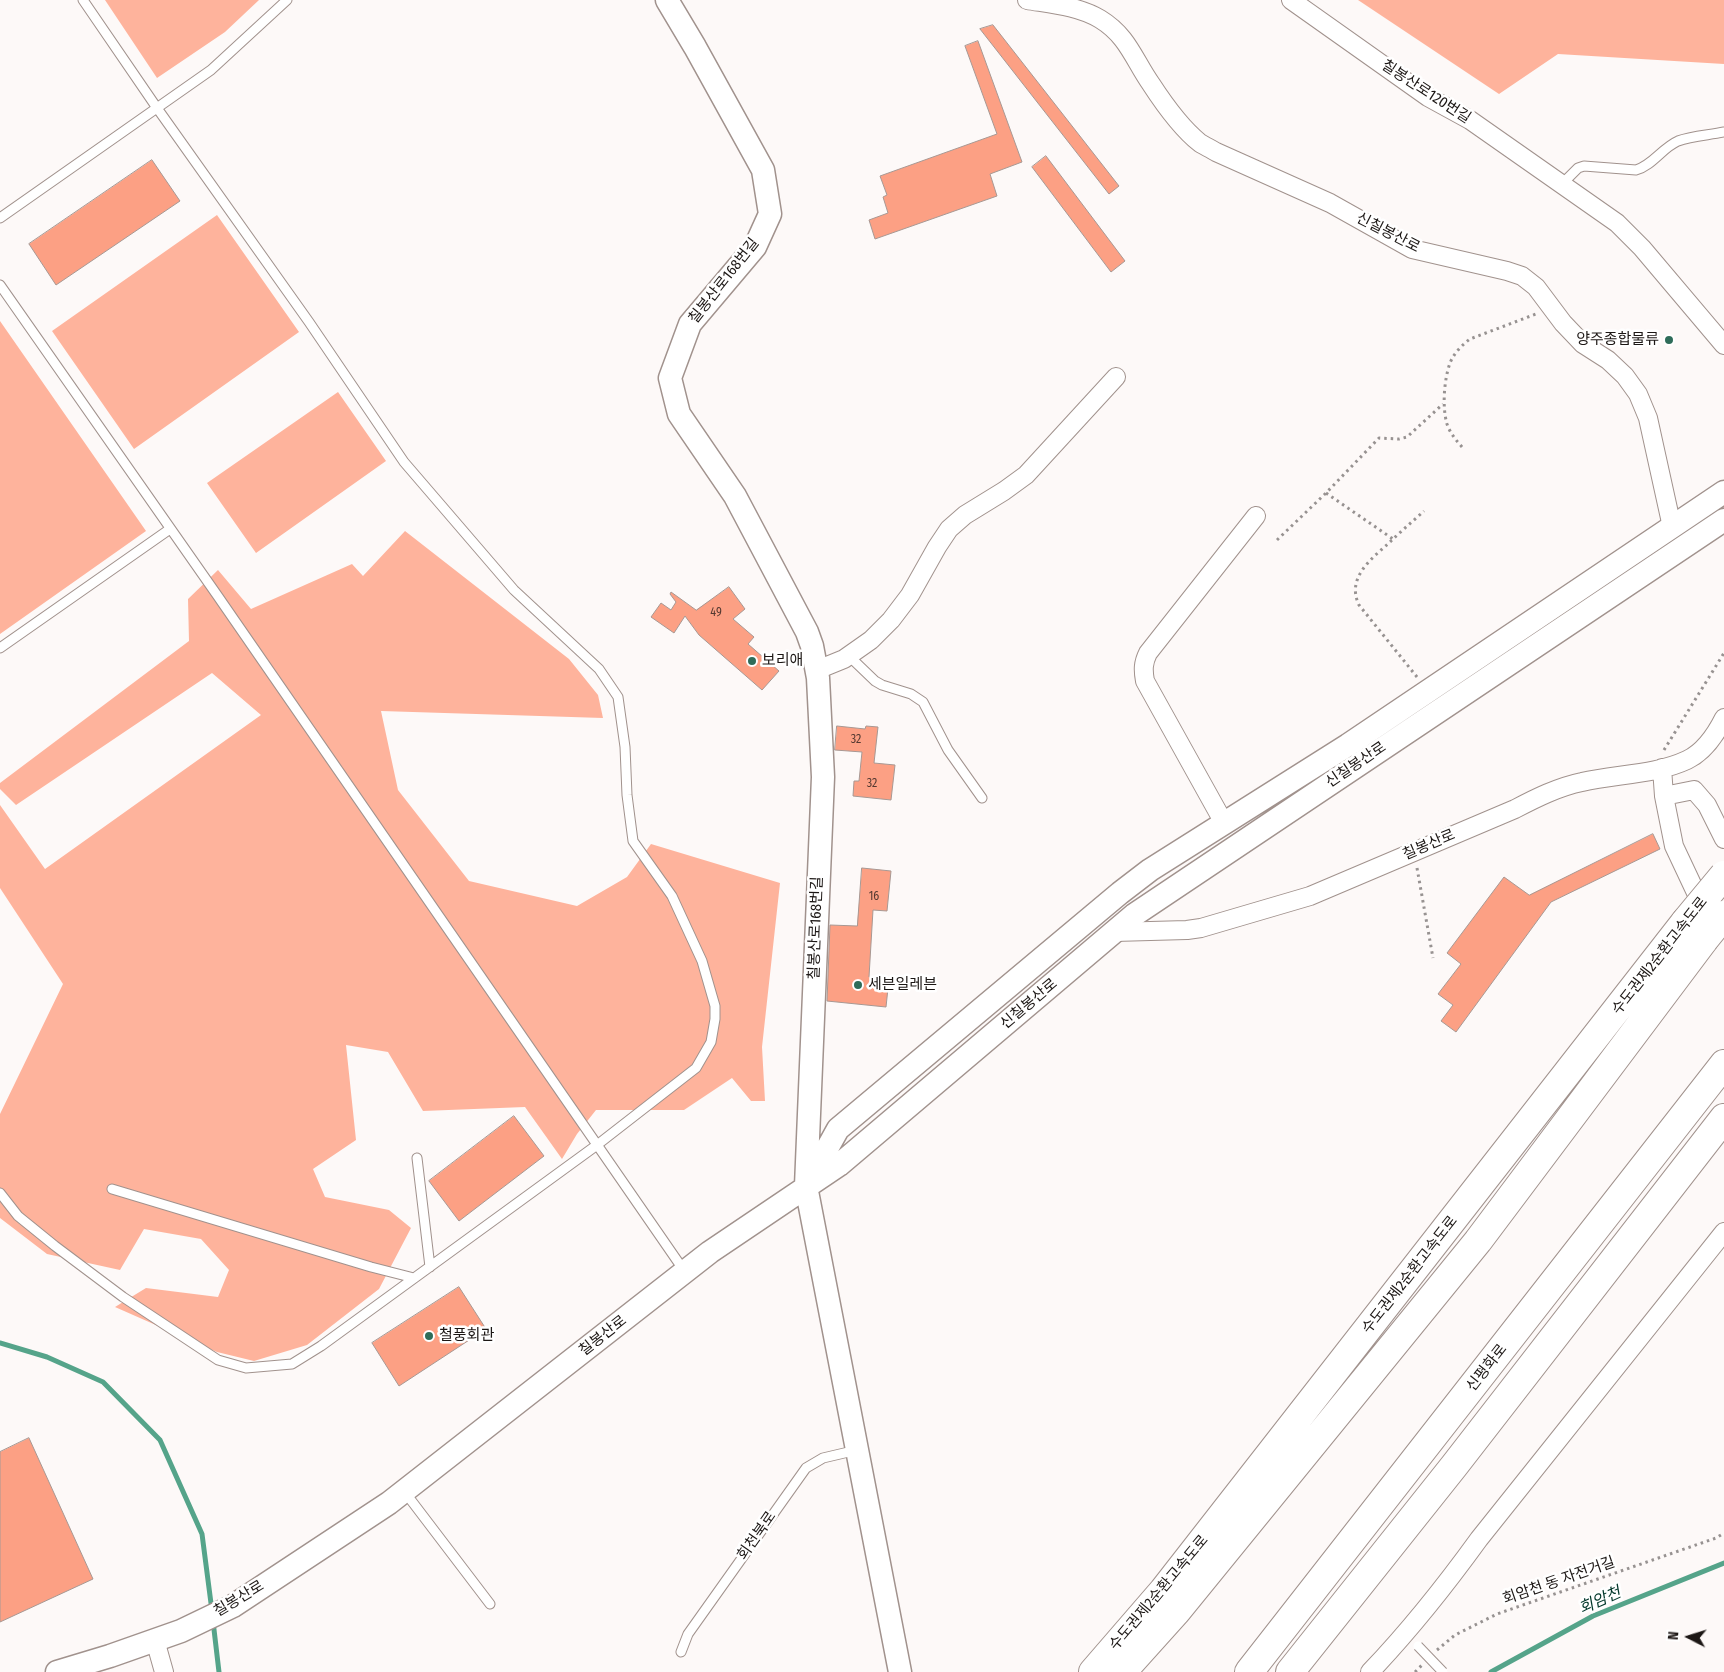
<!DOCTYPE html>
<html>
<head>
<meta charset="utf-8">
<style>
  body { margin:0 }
  #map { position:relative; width:1724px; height:1672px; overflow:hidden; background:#fdf9f8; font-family:"Fira Sans Condensed",sans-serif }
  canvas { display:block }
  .north { position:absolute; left:1664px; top:1612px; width:50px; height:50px; -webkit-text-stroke:4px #fff; paint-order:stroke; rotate:275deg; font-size:14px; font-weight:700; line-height:20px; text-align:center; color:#1c1715 }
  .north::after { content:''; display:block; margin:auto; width:18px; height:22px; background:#1c1715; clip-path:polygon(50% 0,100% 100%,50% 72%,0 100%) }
</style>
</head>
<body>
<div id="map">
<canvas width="1724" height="1672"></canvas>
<div class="north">N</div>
</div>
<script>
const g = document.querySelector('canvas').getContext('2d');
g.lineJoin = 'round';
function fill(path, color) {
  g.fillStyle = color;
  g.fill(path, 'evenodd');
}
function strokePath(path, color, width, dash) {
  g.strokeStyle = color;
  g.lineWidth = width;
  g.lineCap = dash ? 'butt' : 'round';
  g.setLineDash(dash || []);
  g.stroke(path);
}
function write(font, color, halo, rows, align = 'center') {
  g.font = font + ' "Fira Sans Condensed","Noto Sans KR",sans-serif';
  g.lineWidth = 5;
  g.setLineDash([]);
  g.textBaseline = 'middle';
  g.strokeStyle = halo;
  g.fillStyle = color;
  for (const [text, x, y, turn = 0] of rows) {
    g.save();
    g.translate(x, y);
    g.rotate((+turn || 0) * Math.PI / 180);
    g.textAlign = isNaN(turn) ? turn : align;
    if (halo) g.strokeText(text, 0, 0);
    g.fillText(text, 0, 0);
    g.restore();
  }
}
fill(new Path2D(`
  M105,0H259L225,32L157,78Z
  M1358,0H1724V64L1558,54L1499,94Z
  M217,215L299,332L134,449L52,331Z
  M0,321L146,531L0,634Z
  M338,392L386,461L256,553L207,483Z
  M405,531L569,659L598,695L603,718L381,711L398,790L469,881L577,906L627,877L651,844L780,883L762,1047L765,1101H751L732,1078L684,1110H596L577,1134L562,1159L525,1107L423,1111L388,1052L346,1045L356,1140L313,1169L325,1197L389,1210L411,1228L379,1289L307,1345L254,1361L217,1352L115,1307L146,1288L218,1297L229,1270L201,1239L144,1229L120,1270L47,1254L0,1218V1114L63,984L0,888V805L45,869L261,715L212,673L16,805L0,789V783L189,641L188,599L218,570L251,609L352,564L363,576Z`), '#feb39c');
strokePath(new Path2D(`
  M0,1343L47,1357L103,1382L160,1440L202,1534L212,1611
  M213,1621L219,1672
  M1491,1672L1593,1616L1724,1563`), '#55a48a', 5);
const building = new Path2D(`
  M993,25L1119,186L1109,194L980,29Z
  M978,41L1022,162L990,174L997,196L875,239L869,220L888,213L883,197L887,195L880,176L997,134L965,46Z
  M1046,156L1125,261L1111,272L1032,167Z
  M152,160L180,201L56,285L29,244Z
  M729,587L745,609L733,619L754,637L748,644L779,671L762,690L699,635L685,616L674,633L651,617L661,603L671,610L676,602L670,594L671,592L696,610Z
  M837,726L865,729L866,726L878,727L874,763L895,765L891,800L853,796L854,781H859L862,752L835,750Z
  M1653,834L1660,849L1551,902L1456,1032L1441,1021L1453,1005L1438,994L1461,964L1447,953L1504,877L1529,895Z
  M862,868L891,871L887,911L873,910L869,977L889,979L886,1007L827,1001L830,925L857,926Z
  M514,1116L544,1156L459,1221L429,1181Z
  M459,1287L486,1329L399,1386L372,1343Z
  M29,1438L93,1579L0,1622V1452Z`);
fill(building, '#fca084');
strokePath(building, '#a79893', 1);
const service = new Path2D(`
  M1561,185L1578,168L1584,166L1636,170C1653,165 1662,148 1678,141C1691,136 1710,135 1724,132
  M0,218L211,70L287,0
  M0,285L217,595L685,1272
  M0,648L170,529
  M849,656L875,681L882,685L911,694L923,702L948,750L982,798
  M417,1158L430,1267
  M112,1189L371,1267L414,1278
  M0,1193L18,1216L55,1246L123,1297L218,1360L246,1368L292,1364L321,1346L597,1145L696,1068L711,1042L715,1019V1006L702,961L672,896L633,841L627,795L625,747L618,697L599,669L514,590L404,462L309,322L157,108L83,0
  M404,1491L490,1604
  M681,1652L688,1634L806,1468L823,1458L857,1450`);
const minor = new Path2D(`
  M1027,0C1051,4 1078,6 1100,19C1128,36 1134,60 1151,84C1164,104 1181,128 1200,143C1205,146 1211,149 1216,152L1330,203L1412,249L1507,271L1522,276L1536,287L1563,323L1583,344L1608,360L1625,376L1638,394L1648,418L1672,527
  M1291,0L1428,97L1470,120L1617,223L1642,248L1724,345
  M817,670L844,659L871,640L891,620L910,595L937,547L949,529L965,515L1004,491L1026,475L1116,377
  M1662,768L1664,796L1674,846L1698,897L1709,908
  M1664,796L1694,790L1707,805L1724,839
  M1224,823L1145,681C1143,670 1143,663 1148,653L1256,516
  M1114,932L1187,930L1201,928L1310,896L1515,809C1536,798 1558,787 1582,782C1616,774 1655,775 1687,760C1704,752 1716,734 1724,718
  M155,1640L164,1672
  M1370,1672C1410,1630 1445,1586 1479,1539L1724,1232`);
const tertiary = new Path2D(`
  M667,0L695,47L763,170L770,214L755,247L690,324L670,378L679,414L735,496L807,632L812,646L818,678L823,777L806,1186L900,1672
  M808,1183L838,1129L1120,893L1150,870L1348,745L1724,492
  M57,1672L110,1656L181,1631L233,1606L389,1503L710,1252L839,1165L1134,915L1724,520`);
const trunk = new Path2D(`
  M1249,1672L1724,1064
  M1290,1672L1454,1466L1724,1118`);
const motorway = new Path2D(`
  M1093,1672L1163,1591L1685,922
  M1122,1672L1176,1612L1478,1241L1704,940`);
strokePath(service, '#a1928d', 11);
strokePath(minor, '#a1928d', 20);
strokePath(tertiary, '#a1928d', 25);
strokePath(trunk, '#a1928d', 30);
strokePath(motorway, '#a1928d', 30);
strokePath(new Path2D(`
  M1462,447C1456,440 1450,433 1447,424C1442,407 1444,380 1450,363C1454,353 1462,345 1470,339L1536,314
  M1326,493L1393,539
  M1277,540L1326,493L1379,438L1399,439L1407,437L1443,404
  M1417,677L1359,605C1346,578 1371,559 1389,543C1400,532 1412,522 1424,511
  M1664,750L1724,653
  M1417,868L1433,958
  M1437,1650L1455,1635L1497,1614L1716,1538L1724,1533
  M1415,1672L1422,1665`), '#979291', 3, [2.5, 4]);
strokePath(service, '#fff', 9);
strokePath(minor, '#fff', 18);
strokePath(tertiary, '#fff', 22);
strokePath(trunk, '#fff', 28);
strokePath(motorway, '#fff', 28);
const serviceBridge = new Path2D(`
  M1418,1646L1443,1672`);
const motorwayBridge = new Path2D(`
  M1685,922L1724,875
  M1704,940L1724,915`);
strokePath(serviceBridge, '#a1928d', 11, []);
strokePath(motorwayBridge, '#a1928d', 30, []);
strokePath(serviceBridge, '#fff', 9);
strokePath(motorwayBridge, '#fff', 28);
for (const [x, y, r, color] of [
  [1669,340,5,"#2e6c59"],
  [752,661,5,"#2e6c59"],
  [858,985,5,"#2e6c59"],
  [429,1336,5,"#2e6c59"]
]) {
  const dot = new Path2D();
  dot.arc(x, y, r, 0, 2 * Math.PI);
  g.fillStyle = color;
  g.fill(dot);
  strokePath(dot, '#fff', 2);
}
write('12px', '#543931', null, [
  ["49",716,613],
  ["32",856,740],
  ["32",872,784],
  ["16",874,897]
]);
write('15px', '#1c1715', '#fff', [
  ["칠봉산로120번길",1426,92,33],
  ["신칠봉산로",1388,233,27],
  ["칠봉산로168번길",724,281,-52],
  ["신칠봉산로",1356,765,-34],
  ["칠봉산로",1429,845,-23],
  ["칠봉산로168번길",816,928,-88],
  ["수도권제2순환고속도로",1660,956,-52],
  ["신칠봉산로",1029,1004,-40],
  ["수도권제2순환고속도로",1410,1275,-52],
  ["칠봉산로",603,1336,-38],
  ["신평화로",1487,1368,-52],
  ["회천북로",757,1536,-55],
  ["회암천 동 자전거길",1559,1581,-19],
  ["수도권제2순환고속도로",1159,1593,-50],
  ["칠봉산로",239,1599,-31]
]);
write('15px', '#1c1715', '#fff', [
  ["양주종합물류",1659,340,"right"],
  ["보리애",762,661],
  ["세븐일레븐",868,985],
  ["철풍회관",439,1336]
], 'left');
write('italic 16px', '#003629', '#fff', [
  ["회암천",1600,1601,-24]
]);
</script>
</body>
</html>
